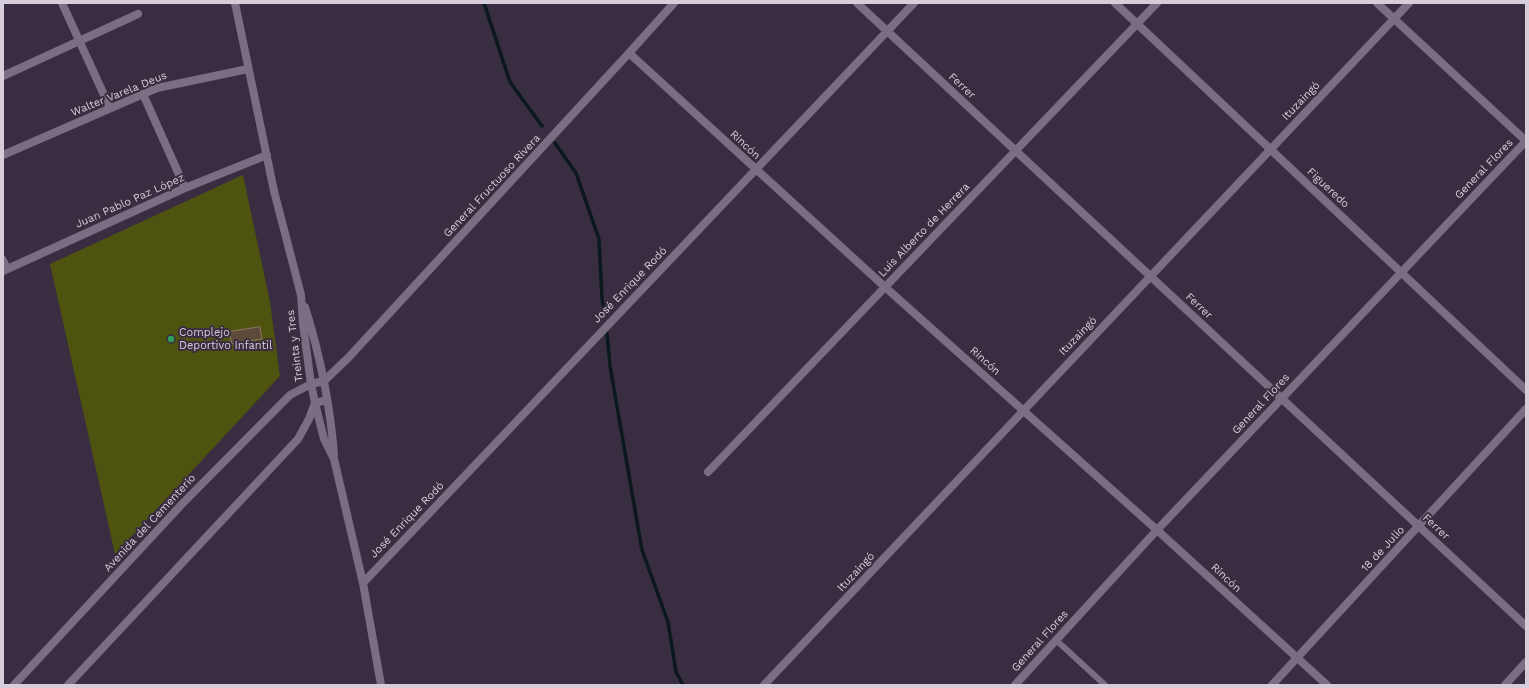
<!DOCTYPE html>
<html>
<head>
<meta charset="utf-8">
<style>
  body { margin:0 }
  #map { position:relative; width:1529px; height:688px; overflow:hidden; background:#392e41; font-family:"Work Sans",sans-serif }
  canvas { display:block }
  .frame { position:absolute; inset:0; border:4px solid #d5ceda; pointer-events:none }
</style>
</head>
<body>
<div id="map">
<canvas width="1529" height="688"></canvas>
<div class="frame"></div>
</div>
<script>
const g = document.querySelector('canvas').getContext('2d');
g.lineJoin = 'round';
function fill(path, color) {
  g.fillStyle = color;
  g.fill(path, 'evenodd');
}
function strokePath(path, color, width, dash) {
  g.strokeStyle = color;
  g.lineWidth = width;
  g.lineCap = dash ? 'butt' : 'round';
  g.setLineDash(dash || []);
  g.stroke(path);
}
function write(font, color, halo, rows, align = 'center') {
  g.font = font + ' "Work Sans",sans-serif';
  g.lineWidth = 4;
  g.setLineDash([]);
  g.textBaseline = 'middle';
  g.strokeStyle = halo;
  g.fillStyle = color;
  for (const [text, x, y, turn = 0] of rows) {
    g.save();
    g.translate(x, y);
    g.rotate((+turn || 0) * Math.PI / 180);
    g.textAlign = isNaN(turn) ? turn : align;
    if (halo) g.strokeText(text, 0, 0);
    g.fillText(text, 0, 0);
    g.restore();
  }
}
fill(new Path2D(`
  M243,175L270,302L280,376L115,554L50,264Z`), '#4e530f');
strokePath(new Path2D(`
  M484,3L510,82L542,126
  M555,143L576,173L599,239L602,299L604,310
  M607,333L610,366L642,550L668,622L676,672L683,685`), '#0b191e', 3.5);
const building = new Path2D(`
  M260,327L262,339L232,344L229,332Z`);
fill(building, '#5e4a3b');
strokePath(building, '#8d7867', 1);
strokePath(new Path2D(`
  M1056,640L1105,685`), '#7b6e83', 6);
strokePath(new Path2D(`
  M62,3L110,108
  M235,3L274,191L301,295L303,324L311,384L315,403L324,439L334,459L363,583L381,685
  M857,3L1526,626
  M1115,3L1526,390
  M1377,3L1526,141
  M629,53L885,287L1157,530L1327,685
  M3,76L138,14
  M143,94L185,188
  M3,155L157,88L248,69
  M3,260L7,269
  M3,271L185,188L267,155
  M305,307C320,355 330,404 334,454
  M708,472L1157,3
  M363,583L914,3
  M14,685L183,503L290,395L311,384L324,381L349,357L629,53L674,3
  M68,685L298,439L309,419L315,403L327,400
  M764,685L1409,3
  M1015,685L1157,530L1526,141
  M1272,685L1526,409
  M1505,685L1526,662`), '#7b6e83', 8);
for (const [x, y, r, color] of [
  [171,339,4,"#2e9e5b"]
]) {
  const dot = new Path2D();
  dot.arc(x, y, r, 0, 2 * Math.PI);
  g.fillStyle = color;
  g.fill(dot);
  strokePath(dot, '#392e41', 1.5);
}
write('11px', '#d5ceda', '#392e41', [
  ["Ferrer",962,86,43],
  ["Walter Varela Deus",119,94,-22],
  ["Ituzaingó",1301,101,-46],
  ["Rincón",745,145,43],
  ["General Flores",1484,169,-46],
  ["General Fructuoso Rivera",492,186,-47],
  ["Figueredo",1328,188,43],
  ["Juan Pablo Paz López",130,201,-24],
  ["Luis Alberto de Herrera",924,230,-46],
  ["José Enrique Rodó",630,285,-46],
  ["Ferrer",1199,306,43],
  ["Ituzaingó",1078,336,-46],
  ["Treinta y Tres",295,346,-97],
  ["Rincón",985,361,42],
  ["General Flores",1261,404,-47],
  ["José Enrique Rodó",407,520,-46],
  ["Avenida del Cementerio",150,523,-47],
  ["Ferrer",1436,527,43],
  ["18 de Julio",1383,549,-47],
  ["Ituzaingó",856,572,-47],
  ["Rincón",1226,578,43],
  ["General Flores",1040,641,-48]
]);
write('11px', '#d5ceda', '#392e41', [
  ["Complejo",179,333],
  ["Deportivo Infantil",179,346]
], 'left');
</script>
</body>
</html>
